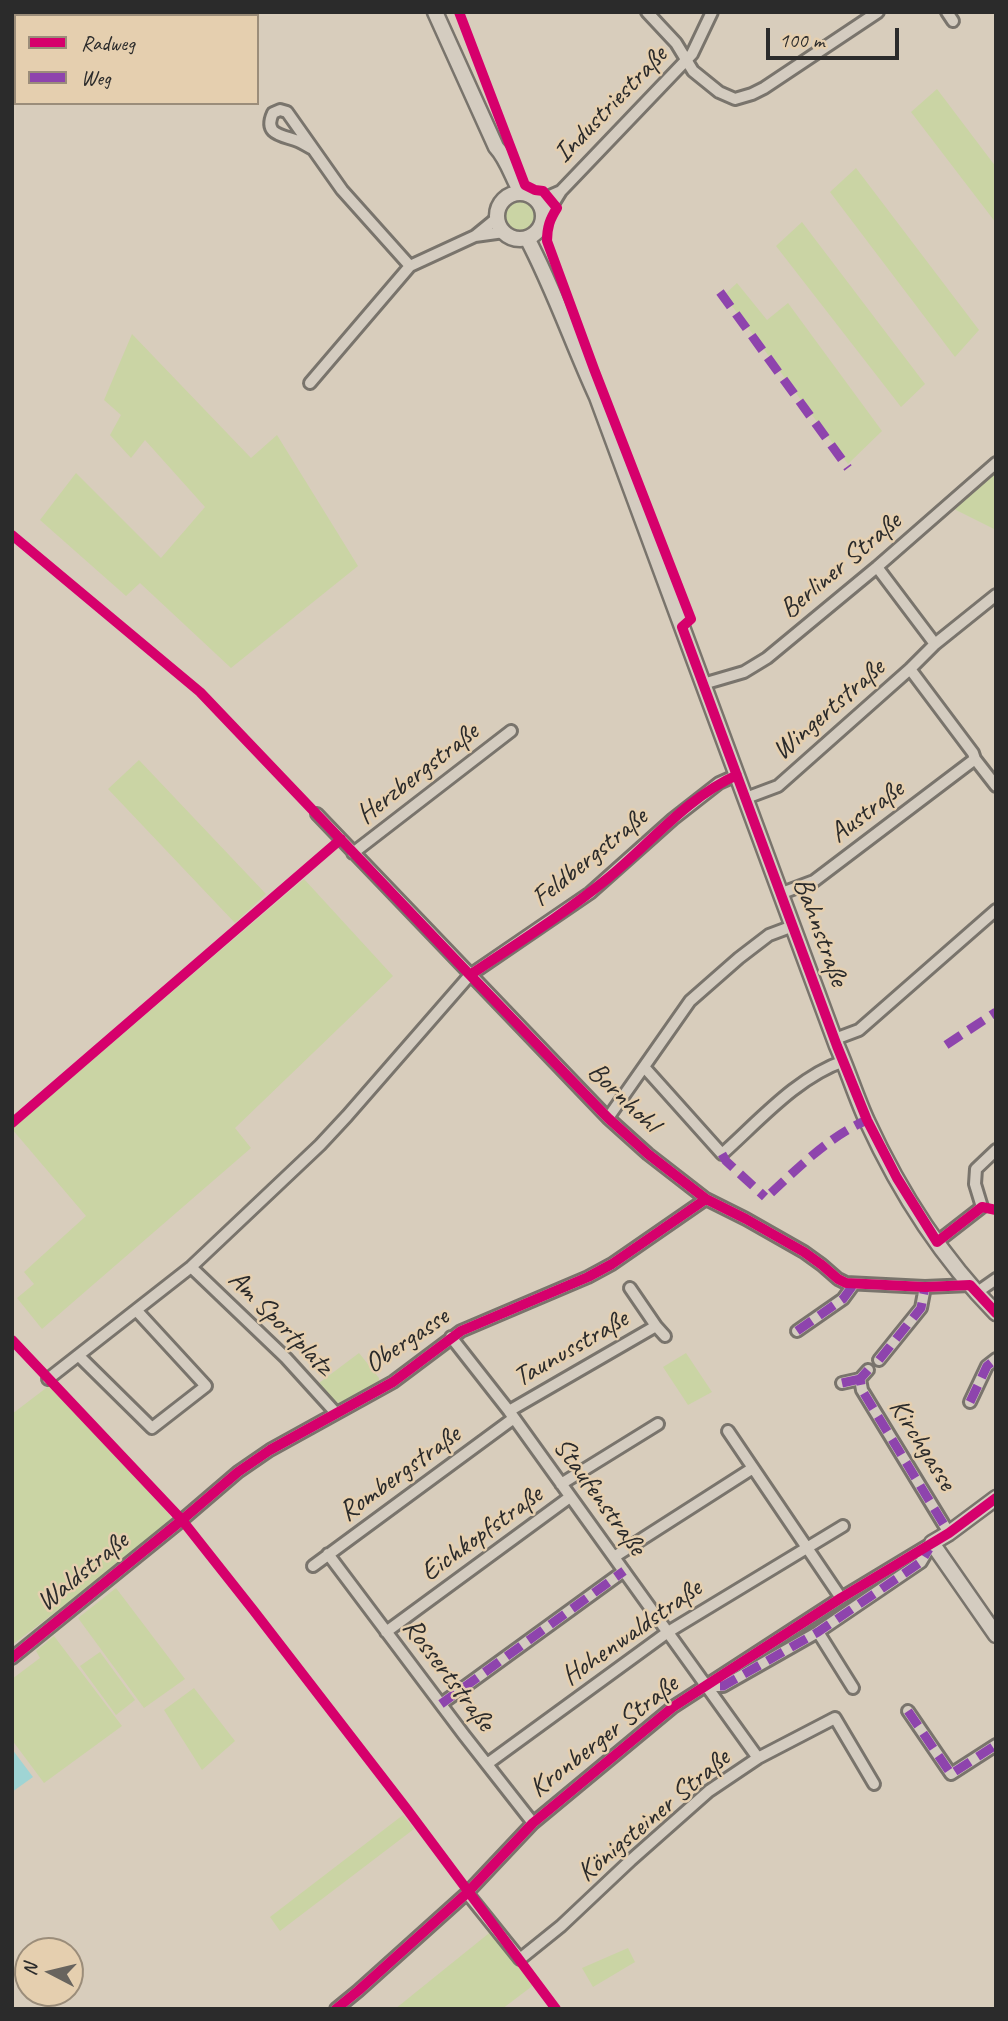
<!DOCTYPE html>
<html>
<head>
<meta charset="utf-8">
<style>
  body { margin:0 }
  #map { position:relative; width:1008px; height:2021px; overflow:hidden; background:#d8cdbc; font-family:Caveat,sans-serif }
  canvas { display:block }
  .frame { position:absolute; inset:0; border:14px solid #2b2b2b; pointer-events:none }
  .legend { position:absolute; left:14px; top:14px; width:245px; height:91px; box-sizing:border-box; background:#e5cfaf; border:2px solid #9b8d7a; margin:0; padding:9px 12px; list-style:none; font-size:21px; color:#2b2b2b }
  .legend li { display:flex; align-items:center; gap:14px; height:35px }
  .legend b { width:35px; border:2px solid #9b8d7a }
  .north { position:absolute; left:14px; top:1937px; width:70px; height:70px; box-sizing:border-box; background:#e5cfaf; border:2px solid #9b8d7a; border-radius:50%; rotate:277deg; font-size:19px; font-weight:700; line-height:28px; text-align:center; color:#2b2b2b }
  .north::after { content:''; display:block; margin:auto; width:24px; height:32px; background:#68645e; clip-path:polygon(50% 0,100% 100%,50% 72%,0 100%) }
  .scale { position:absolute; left:766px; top:28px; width:133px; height:32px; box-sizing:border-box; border:4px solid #2b2b2b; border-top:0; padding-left:9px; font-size:21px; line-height:24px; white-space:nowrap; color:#2b2b2b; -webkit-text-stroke:5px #e5cfaf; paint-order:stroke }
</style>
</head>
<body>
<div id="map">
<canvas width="1008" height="2021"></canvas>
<div class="frame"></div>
<ul class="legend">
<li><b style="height:9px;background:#d6006c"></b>Radweg</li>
<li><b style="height:9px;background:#8e44ad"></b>Weg</li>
</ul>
<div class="north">N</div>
<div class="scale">100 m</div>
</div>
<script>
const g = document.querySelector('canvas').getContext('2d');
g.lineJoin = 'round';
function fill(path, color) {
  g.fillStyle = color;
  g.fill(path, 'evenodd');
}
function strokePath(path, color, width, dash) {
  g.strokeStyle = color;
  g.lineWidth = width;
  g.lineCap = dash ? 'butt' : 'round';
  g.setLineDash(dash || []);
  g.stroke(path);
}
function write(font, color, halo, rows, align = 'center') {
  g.font = font + ' Caveat,sans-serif';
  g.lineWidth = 5;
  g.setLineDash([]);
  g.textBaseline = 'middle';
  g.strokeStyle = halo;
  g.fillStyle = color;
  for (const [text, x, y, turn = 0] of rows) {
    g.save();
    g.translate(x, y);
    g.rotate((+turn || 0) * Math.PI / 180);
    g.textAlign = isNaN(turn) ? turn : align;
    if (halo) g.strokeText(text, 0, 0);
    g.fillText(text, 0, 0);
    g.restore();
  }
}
fill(new Path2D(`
  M937,89L996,167V223L911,112Z
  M856,168L979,330L955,357L830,192Z
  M505 215a15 15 0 1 1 30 0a15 15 0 1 1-30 0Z
  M802,222L925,384L901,407L776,246Z
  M737,283L767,320L788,303L882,431L848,464L724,295Z
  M132,334L251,458L277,435L358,566L231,668L140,583L126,596L40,520L76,473L161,558L205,507L145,440L131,458L110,435L121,415L104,400Z
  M996,463V530L948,506Z
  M139,760L266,894L235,923L108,789Z
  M304,879L393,976L235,1128L251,1148L42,1329L17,1298L34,1284L24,1272L86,1216L12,1129Z
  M359,1353L379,1378V1381L339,1403C328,1399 326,1392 319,1383Z
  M686,1353L712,1392L688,1405L663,1367Z
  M50,1385L169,1514L173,1523L12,1645V1414Z
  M116,1588L185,1679L144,1708L78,1618Z
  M54,1636L122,1726L44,1783L12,1740V1679L40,1658L36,1651Z
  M100,1652L135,1700L116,1715L80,1666Z
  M194,1688L235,1741L202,1770L164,1710Z
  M403,1815L414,1829L280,1931L270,1917Z
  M493,1930L535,1984L502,2009H395Z
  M628,1948L635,1962L593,1987L582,1968Z`), '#cad4a4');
fill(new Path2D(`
  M12,1749L33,1777L12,1792Z`), '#9fd4d4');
strokePath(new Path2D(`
  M12,1665L107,1589`), '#9fd4d4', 2.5);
const minor = new Path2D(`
  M647,12L676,43L693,71L719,92L735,99L752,94L764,88L878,12
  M947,12L953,21
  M313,149C308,147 303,143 298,141C282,135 263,135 273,113L280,110L287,112L342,190L410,266
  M538,201L561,191
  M543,212L553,204L561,191L692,54L712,12
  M475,236L504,232
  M310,383L410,266L475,236L497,218
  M877,567L935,644
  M910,669L973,753L975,759L996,786
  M703,684L744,672L767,658L877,567L996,463
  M746,798L778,786L910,669L935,644L996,595
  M317,814L608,1118L648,1154L706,1199L746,1219L804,1252L822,1265L838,1279L846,1283L925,1287L970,1285
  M353,853L511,731
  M782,893L814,881L975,759
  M835,1039L859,1030L996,910
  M645,1068L722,1154C759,1121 797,1077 844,1061
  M608,1118L690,1001L739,958L769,935L793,926
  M937,1242L982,1207L975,1184L976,1169L996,1150
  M191,1267L286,1358L335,1412
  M630,1288L656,1326L665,1336
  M976,1293L996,1279
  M797,1331L843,1299L854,1284
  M451,1337L509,1411L758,1758
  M79,1356L152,1428L206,1386L137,1311
  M879,1360L921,1308L925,1287
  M868,1370L860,1379L862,1390L949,1533
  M48,1379L191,1267L320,1145L347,1116L470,975L590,893L673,819L719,783L737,775
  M842,1383L860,1379
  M970,1402L987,1366L996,1359
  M509,1411L656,1326
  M728,1431L841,1598
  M561,1484L658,1424
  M328,1554L464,1735L533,1823
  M614,1557L753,1468
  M313,1566L514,1418
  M386,1632L570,1497
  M818,1632L853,1688
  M12,1658L182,1520L238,1472L270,1450L393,1382L461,1331L588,1277L612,1264L706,1199
  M706,1686H723L818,1632L921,1562L931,1545
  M441,1704L624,1571
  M908,1711L951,1774L996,1745
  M487,1764L668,1632L843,1526
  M467,1893L520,1959L561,1926L631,1860L709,1791L758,1758L835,1718L874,1784
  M336,2009L358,1991L467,1893L533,1823L673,1707L841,1598L932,1543`);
const major = new Path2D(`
  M435,12L496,147C508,160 512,177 521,192
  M497 216a23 23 0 1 1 46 0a23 23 0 1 1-46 0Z
  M527,238C554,289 573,345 597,397L837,1046C848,1071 856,1097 867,1121C899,1191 942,1258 996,1313
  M996,1498L949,1533L932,1543L996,1635`);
strokePath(minor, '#79746c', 16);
strokePath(major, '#79746c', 19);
strokePath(minor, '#d4ccc0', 10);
strokePath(major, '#d4ccc0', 14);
strokePath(new Path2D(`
  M720,292L848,468
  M946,1045L996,1012
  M722,1154L726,1161L765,1197
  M771,1193C800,1166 830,1136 867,1120
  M797,1331L843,1299L854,1284
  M879,1360L921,1308L925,1287
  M868,1370L860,1379L862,1390L949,1533
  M842,1383L860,1379
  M970,1402L987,1366L996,1359
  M720,1686H723L818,1632L921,1562L929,1549
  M441,1704L624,1571
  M908,1711L951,1774L996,1745`), '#8e44ad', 9, [18, 9]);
strokePath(new Path2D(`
  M459,12L525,185L535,190L543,191L557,208C550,219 547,227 547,241L594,369L691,619L682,627L689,646L837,1046L867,1120L897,1178L937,1242L982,1207L996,1210
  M12,535L200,692L470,975L608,1118L648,1154L706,1199L746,1219L804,1252L822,1265L838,1279L846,1283L925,1287L970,1285L996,1313
  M470,975C516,944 564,914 607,879C650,844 686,798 737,775
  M12,1123L341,839
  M12,1340L182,1520L254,1611L406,1808L556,2009
  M12,1658L182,1520L238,1472L270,1450L393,1382L461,1331L588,1277L612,1264L706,1199
  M336,2009L358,1991L467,1893L533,1823L673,1707L841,1598L949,1533L996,1498`), '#d6006c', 10);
write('28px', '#2b2b2b', '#e5cfaf', [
  ["Industriestraße",611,105,-46],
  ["Berliner Straße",841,566,-40],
  ["Wingertstraße",829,710,-41],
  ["Herzbergstraße",418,774,-38],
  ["Austraße",867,812,-37],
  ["Feldbergstraße",590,858,-39],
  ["Bahnstraße",820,932,70],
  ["Bornhohl",623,1098,44],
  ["Am Sportplatz",280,1323,45],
  ["Obergasse",407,1341,-34],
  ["Taunusstraße",571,1349,-30],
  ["Kirchgasse",922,1445,58],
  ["Rombergstraße",400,1474,-36],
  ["Staufenstraße",599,1497,54],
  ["Eichkopfstraße",482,1534,-36],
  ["Waldstraße",83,1572,-39],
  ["Hohenwaldstraße",632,1633,-35],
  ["Rossertstraße",448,1675,53],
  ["Kronberger Straße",604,1737,-38],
  ["Königsteiner Straße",654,1816,-40]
]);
</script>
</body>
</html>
